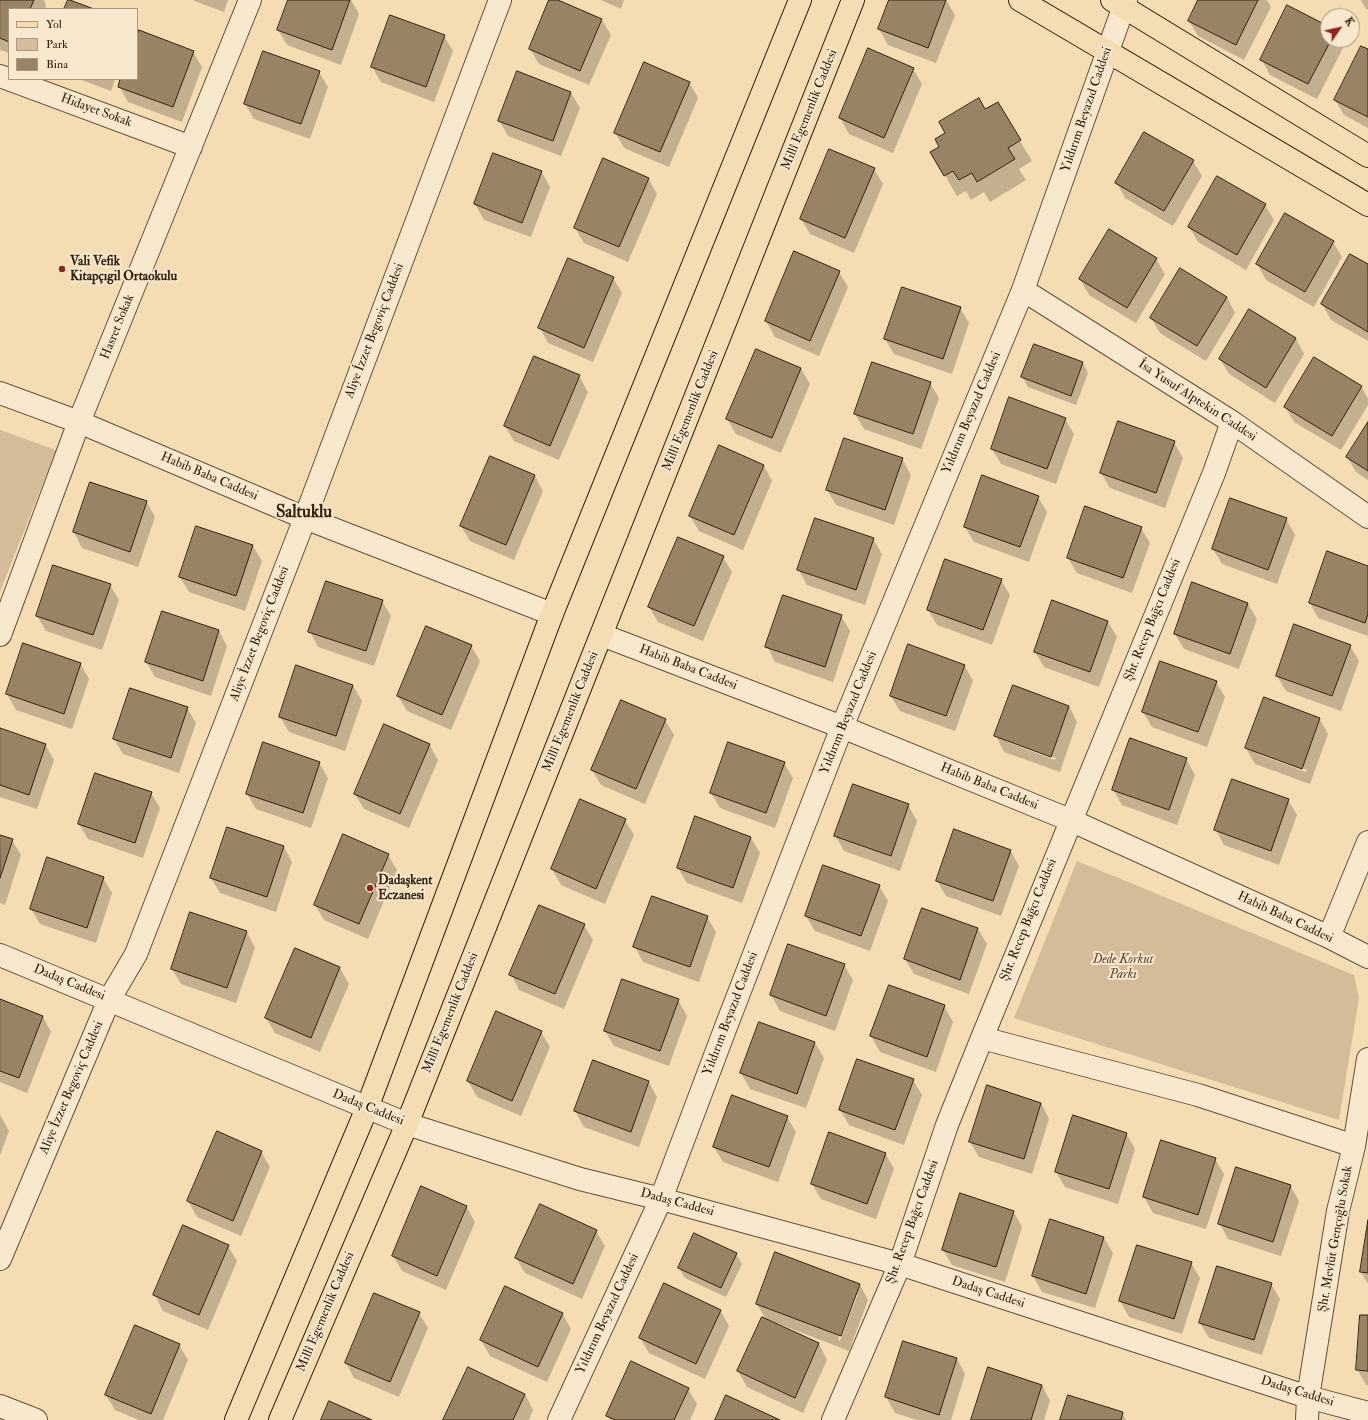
<!DOCTYPE html>
<html>
<head>
<meta charset="utf-8">
<style>
  body { margin:0 }
  #map { position:relative; width:1368px; height:1420px; overflow:hidden; background:#f4dcb3; font-family:"IM FELL Double Pica",serif }
  canvas { display:block }
  .legend { position:absolute; left:8px; top:8px; width:130px; height:72px; box-sizing:border-box; background:#f8e8ce; border:1px solid #aa9982; margin:0; padding:5px 7px; list-style:none; font-size:12px; color:#34220f }
  .legend li { display:flex; align-items:center; gap:8px; height:20px }
  .legend b { width:20px; border:1px solid #aa9982 }
  .north { position:absolute; left:1320px; top:8px; width:40px; height:40px; box-sizing:border-box; background:#f8e8ce; border:1px solid #aa9982; border-radius:50%; rotate:56deg; font-size:11px; font-weight:700; line-height:16px; text-align:center; color:#34220f }
  .north::after { content:''; display:block; margin:auto; width:14px; height:18px; background:#8f2418; clip-path:polygon(50% 0,100% 100%,50% 72%,0 100%) }
</style>
</head>
<body>
<div id="map">
<canvas width="1368" height="1420"></canvas>
<ul class="legend">
<li><b style="height:5px;background:#f4dcb3"></b>Yol</li>
<li><b style="height:11px;background:#d3bc97"></b>Park</li>
<li><b style="height:11px;background:#988364"></b>Bina</li>
</ul>
<div class="north">K</div>
</div>
<script>
const g = document.querySelector('canvas').getContext('2d');
g.lineJoin = 'round';
function fill(path, color) {
  g.fillStyle = color;
  g.fill(path, 'evenodd');
}
function strokePath(path, color, width, dash) {
  g.strokeStyle = color;
  g.lineWidth = width;
  g.lineCap = dash ? 'butt' : 'round';
  g.setLineDash(dash || []);
  g.stroke(path);
}
function write(font, color, halo, rows, align = 'center') {
  g.font = font + ' "IM FELL Double Pica",serif';
  g.lineWidth = 4;
  g.setLineDash([]);
  g.textBaseline = 'middle';
  g.strokeStyle = halo;
  g.fillStyle = color;
  for (const [text, x, y, turn = 0] of rows) {
    g.save();
    g.translate(x, y);
    g.rotate((+turn || 0) * Math.PI / 180);
    g.textAlign = isNaN(turn) ? turn : align;
    if (halo) g.strokeText(text, 0, 0);
    g.fillText(text, 0, 0);
    g.restore();
  }
}
fill(new Path2D(`
  M0,430L56,450L0,592Z
  M1077,861L1354,975L1359,998L1339,1120L1014,1018Z`), '#d3bc97');
fill(new Path2D(`
  M0,0H44L46,5L45,9H9V53L0,50Z
  M192,0H228L224,12Z
  M289,0H351L359,14L341,65L287,45L278,30Z
  M550,0H556L602,20L611,35L589,85L539,64L530,49Z
  M601,0H624L621,9Z
  M890,0H946L955,15L936,63L888,45L879,29Z
  M1199,0H1267L1271,7L1244,60L1198,36L1189,21Z
  M1361,0H1368V10L1366,9Z
  M1328,27V40H1341L1344,46L1317,99L1270,75L1262,60Z
  M444,36L453,51L434,102L381,82L372,67Z
  M137,37L193,52L202,67L182,122L128,102L119,86L122,79H137Z
  M1368,50V128L1344,115L1335,100Z
  M913,69L922,84L893,153L849,134L840,118Z
  M319,72L328,87L310,139L254,119L245,104Z
  M79,79H115L111,91Z
  M689,82L698,98L669,167L624,148L615,132Z
  M571,93L580,108L561,156L508,136L499,120Z
  M997,103L1032,161L1019,169L1026,180L990,202L984,192L971,200L966,191L957,196L932,153L941,147L985,111Z
  M1193,161L1202,176L1173,226L1125,198L1117,183Z
  M874,169L883,184L854,253L810,234L801,219Z
  M541,171L550,187L531,237L484,220L475,204Z
  M648,178L657,194L628,262L584,243L575,228Z
  M1265,205L1274,220L1246,270L1198,242L1189,227Z
  M1333,242L1342,257L1314,307L1266,280L1257,264Z
  M1156,259L1165,274L1136,323L1089,295L1080,279Z
  M1368,265V341L1331,320L1322,304Z
  M839,272L848,287L819,356L775,337L766,321Z
  M613,278L622,293L593,362L548,343L540,328Z
  M1227,297L1235,313L1206,361L1160,333L1151,318Z
  M960,308L969,323L952,374L894,354L885,339Z
  M1249,311L1296,339L1304,354L1275,403L1229,374L1220,359Z
  M756,350L801,369L810,384L781,453L736,434L727,419Z
  M1083,363L1088,373L1076,405L1028,387L1022,377Z
  M579,376L588,392L559,460L514,441L505,426Z
  M930,383L939,398L921,449L864,429L855,414Z
  M1361,386L1368,399V405L1341,450L1294,422L1285,407Z
  M1065,419L1074,434L1056,484L1001,464L992,449Z
  M1368,424V480L1356,472L1347,457Z
  M1174,442L1183,458L1165,508L1110,488L1101,473Z
  M490,457L535,476L543,491L514,560L470,541L461,526Z
  M902,459L911,475L894,525L836,505L827,490Z
  M764,466L772,481L743,550L699,531L690,516Z
  M90,483L146,501L155,517L138,567L82,548L74,532Z
  M1038,497L1047,512L1029,562L974,542L965,527Z
  M1286,519L1295,535L1277,584L1222,564L1213,549Z
  M197,527L253,546L262,561L245,611L189,592L180,577Z
  M1141,528L1150,543L1132,593L1077,573L1068,558Z
  M873,539L882,554L865,605L807,585L798,569Z
  M723,557L732,572L703,641L658,622L649,607Z
  M1368,567V636L1318,618L1310,603Z
  M1001,580L1010,595L992,645L937,625L928,610Z
  M110,585L119,600L102,650L46,631L37,616Z
  M382,601L391,616L374,666L318,647L310,632Z
  M1053,602L1108,622L1117,637L1099,687L1044,667L1035,652Z
  M1248,604L1257,619L1239,669L1184,649L1175,634Z
  M841,616L850,631L833,682L775,662L767,646Z
  M219,631L227,646L211,696L155,677L146,662Z
  M471,646L480,661L451,730L407,711L398,696Z
  M1350,646L1359,661L1341,711L1286,691L1277,676Z
  M80,663L89,679L72,729L16,710L7,694Z
  M964,665L973,681L955,731L900,711L891,696Z
  M1216,682L1225,697L1207,747L1152,727L1143,712Z
  M353,686L362,701L345,751L289,732L280,717Z
  M1069,706L1077,722L1060,772L1004,752L996,736ZM1007,740L1056,758L1055,760L1007,742Z
  M187,708L196,723L179,773L123,754L114,739Z
  M1319,718L1328,734L1310,784L1255,764L1246,748ZM1258,752L1307,770L1306,772L1258,754Z
  M665,720L674,735L645,804L601,785L592,770Z
  M0,729L45,744L54,760L37,809L0,797Z
  M429,744L438,760L409,828L364,809L355,794Z
  M1186,759L1195,775L1177,825L1122,805L1113,789Z
  M319,763L328,778L311,828L256,809L247,794Z
  M784,763L793,778L775,828L720,808L711,793Z
  M151,793L160,808L143,858L88,839L79,824Z
  M1288,800L1297,815L1279,865L1224,845L1216,830Z
  M908,805L917,821L900,871L844,851L835,835Z
  M695,818L751,838L760,853L742,903L687,883L678,868Z
  M625,820L634,835L605,904L561,885L552,869Z
  M0,836L12,840L21,855L5,905L0,903Z
  M284,847L292,862L276,912L220,893L211,878Z
  M1010,850L1019,866L1001,916L946,896L937,881Z
  M388,855L397,870L368,939L324,920L315,905Z
  M103,878L112,893L96,943L40,924L31,909Z
  M879,886L888,901L870,951L815,931L806,916Z
  M923,909L978,929L987,944L969,994L914,974L905,959Z
  M707,917L716,932L699,982L643,962L635,947Z
  M584,925L593,940L564,1009L519,990L511,974Z
  M247,932L255,948L236,1003L181,984L172,969Z
  M295,949L340,968L349,984L320,1052L275,1033L266,1018Z
  M844,965L853,980L835,1031L780,1011L771,995Z
  M0,1000L43,1017L51,1032L27,1093L0,1082Z
  M678,1000L687,1016L669,1066L614,1046L605,1031Z
  M944,1006L953,1022L936,1072L880,1052L871,1036Z
  M759,1023L815,1043L824,1058L806,1108L750,1089L741,1073Z
  M541,1032L550,1047L521,1116L477,1097L468,1081Z
  M913,1080L922,1095L904,1145L849,1125L840,1110Z
  M648,1081L657,1097L639,1147L584,1127L575,1111Z
  M1041,1103L1049,1119L1032,1174L979,1157L970,1142Z
  M0,1115L9,1131L0,1155Z
  M787,1117L796,1132L778,1182L723,1162L714,1147Z
  M217,1133L261,1152L270,1167L241,1236L197,1217L188,1201Z
  M1126,1133L1135,1149L1118,1204L1065,1187L1056,1172Z
  M885,1153L894,1169L876,1219L821,1199L812,1184Z
  M1215,1159L1224,1174L1206,1229L1153,1213L1144,1197Z
  M1290,1185L1299,1201L1281,1256L1228,1239L1220,1224Z
  M466,1206L475,1222L446,1290L402,1271L393,1256Z
  M1013,1211L1022,1227L1005,1282L952,1265L943,1250Z
  M1050,1221L1104,1238L1113,1253L1095,1308L1042,1292L1033,1276Z
  M1368,1225V1284L1361,1272Z
  M596,1231L605,1246L582,1299L525,1273L516,1258Z
  M228,1246L237,1261L208,1330L163,1311L155,1295Z
  M736,1254L742,1264L726,1297L685,1278L679,1268Z
  M1191,1263L1200,1278L1182,1334L1129,1317L1120,1301Z
  M1271,1284L1280,1299L1262,1355L1209,1338L1200,1323Z
  M860,1285L868,1300L849,1351L779,1324V1326L819,1344L827,1360L803,1413L747,1387L738,1371L766,1320L757,1304ZM855,1294H858L840,1341L838,1340Z
  M720,1310L729,1326L705,1379L649,1353L640,1338Z
  M419,1313L428,1328L399,1397L354,1378L346,1363Z
  M562,1313L571,1329L547,1382L490,1356L481,1340Z
  M1368,1316V1385H1366L1357,1369Z
  M903,1342L957,1359L965,1374L951,1420H917L895,1413L886,1397Z
  M179,1345L188,1360L163,1420H139L115,1410L106,1395Z
  M1042,1385L1050,1401L1044,1420H972Z
  M688,1389L697,1404L690,1420H610L607,1416Z
  M525,1394L533,1410L529,1420H445Z
  M1122,1413L1126,1420H1061Z`), '#0003');
const building = new Path2D(`
  M0,0H34L30,9H9V42L0,38Z
  M68,0H70L94,9H64Z
  M288,0H350L332,50L277,30Z
  M549,0H558L602,19L580,71L529,49Z
  M889,0H946L928,48L878,29Z
  M1198,0H1258L1236,45L1188,21Z
  M1287,5L1328,26V40H1331L1308,84L1260,60Z
  M390,15L445,35L426,87L371,67Z
  M139,30L194,51L173,107L118,87L120,79H137V35Z
  M1361,46L1368,49V117L1334,100Z
  M868,48L914,68L884,138L839,118Z
  M263,51L320,71L301,124L244,104Z
  M644,62L690,82L660,152L614,133Z
  M517,71L571,92L553,141L498,121Z
  M979,98L985,109L998,102L1021,140L1008,148L1015,159L977,182L972,173L959,180L953,171L944,176L930,152L939,147L935,139L945,133L939,122Z
  M1144,132L1194,160L1164,211L1115,183Z
  M829,149L875,168L845,238L800,219Z
  M493,153L542,171L522,223L474,204Z
  M603,158L649,178L619,247L574,228Z
  M1217,176L1266,204L1237,255L1188,227Z
  M1285,213L1334,241L1305,292L1256,264Z
  M1109,229L1157,258L1127,308L1079,279Z
  M794,251L840,271L810,341L765,321Z
  M1350,254L1368,264V332L1321,304Z
  M568,258L614,277L584,348L538,328Z
  M1180,268L1227,297L1197,346L1150,318Z
  M902,287L961,307L943,359L884,339Z
  M1249,309L1296,338L1266,388L1219,359Z
  M1034,344L1083,362L1071,396L1021,377Z
  M756,349L801,368L772,438L726,419Z
  M534,356L580,375L550,446L504,426Z
  M1314,357L1362,386L1332,436L1284,407Z
  M872,362L931,382L913,434L854,414Z
  M1009,397L1066,418L1047,469L991,449Z
  M1118,421L1175,441L1156,493L1100,473Z
  M1368,422V471L1346,457Z
  M844,438L903,458L885,510L826,490Z
  M719,445L764,465L734,535L689,516Z
  M490,456L535,475L506,545L460,526Z
  M982,475L1039,496L1020,547L964,527Z
  M90,482L147,501L130,552L73,532Z
  M1230,498L1287,518L1268,570L1212,549Z
  M1085,506L1142,527L1123,578L1067,558Z
  M815,518L874,538L856,590L797,570Z
  M196,526L253,545L236,596L179,577Z
  M678,537L724,556L694,626L648,607Z
  M1327,551L1368,566V614L1365,623L1309,603Z
  M945,559L1002,579L983,630L927,610Z
  M53,565L111,584L93,635L36,616Z
  M326,581L383,600L366,651L308,632Z
  M1192,582L1248,603L1230,654L1174,634Z
  M783,595L842,615L825,667L765,647Z
  M1052,600L1108,621L1090,672L1034,652Z
  M162,611L219,630L203,681L145,662Z
  M1294,624L1351,645L1332,696L1276,676Z
  M426,626L472,645L442,715L397,696Z
  M23,643L81,663L64,714L6,694Z
  M908,644L965,665L946,716L890,696Z
  M1160,661L1217,681L1198,732L1142,712Z
  M296,665L353,685L336,736L279,717Z
  M1013,685L1069,706L1051,757L994,736Z
  M130,688L188,707L171,758L113,739Z
  M1264,697L1320,718L1302,769L1245,748Z
  M621,700L666,719L636,789L591,770Z
  M384,724L430,744L400,814L354,794Z
  M0,728L46,744L29,795L0,785Z
  M1130,738L1187,758L1169,810L1112,790Z
  M263,742L320,762L303,813L246,794Z
  M728,742L785,762L766,813L710,793Z
  M95,773L152,792L135,843L78,824Z
  M1232,779L1289,799L1271,851L1214,830Z
  M853,784L909,804L891,856L834,836Z
  M580,799L626,819L596,889L551,869Z
  M695,816L751,837L733,888L677,868Z
  M227,827L284,846L267,897L210,878Z
  M954,829L1011,850L993,901L936,881Z
  M343,834L389,854L359,924L314,905Z
  M0,835L13,839L0,878Z
  M47,857L104,877L87,928L30,909Z
  M823,865L880,885L861,936L805,916Z
  M652,896L708,916L690,967L633,947Z
  M539,905L585,924L555,994L509,975Z
  M922,908L978,928L960,980L904,959Z
  M190,912L247,931L227,988L171,969Z
  M788,944L845,964L826,1016L770,995Z
  M295,948L340,967L311,1038L265,1018Z
  M622,979L679,999L660,1051L604,1031Z
  M889,985L945,1005L927,1057L870,1036Z
  M0,999L43,1016L19,1078L0,1071Z
  M496,1011L542,1031L512,1101L467,1081Z
  M759,1022L815,1042L797,1094L740,1073Z
  M857,1059L914,1079L895,1130L839,1110Z
  M593,1060L649,1081L631,1132L574,1111Z
  M987,1085L1041,1103L1024,1159L969,1142Z
  M732,1095L788,1116L769,1167L713,1147Z
  M1073,1115L1127,1133L1109,1189L1055,1172Z
  M217,1131L262,1151L233,1221L187,1201Z
  M829,1132L886,1153L867,1204L811,1184Z
  M1161,1140L1216,1158L1198,1215L1143,1197Z
  M1236,1167L1291,1185L1273,1242L1218,1224Z
  M421,1186L467,1206L437,1276L392,1256Z
  M960,1193L1014,1211L996,1267L942,1250Z
  M540,1204L597,1230L573,1284L515,1258Z
  M1050,1219L1104,1237L1086,1294L1032,1276Z
  M1368,1220V1273L1360,1272Z
  M183,1225L229,1245L199,1315L153,1295Z
  M694,1233L737,1253L721,1288L678,1268Z
  M1137,1245L1192,1262L1174,1319L1119,1301Z
  M775,1252L860,1284L841,1336L756,1304Z
  M1217,1266L1272,1283L1254,1340L1199,1323Z
  M664,1283L721,1310L696,1364L639,1338Z
  M505,1286L563,1313L538,1367L480,1340Z
  M374,1293L420,1312L390,1382L345,1363Z
  M1360,1315H1368V1371L1356,1370Z
  M762,1317L819,1343L795,1398L737,1371Z
  M135,1325L180,1344L151,1414L105,1395Z
  M903,1341L957,1358L939,1415L885,1397Z
  M631,1361L689,1388L674,1420H616L606,1416Z
  M468,1367L525,1394L513,1420H443Z
  M988,1367L1042,1385L1031,1420H971Z
  M726,1395L780,1420H715Z
  M1068,1395L1123,1412L1121,1420H1060Z
  M329,1401L372,1420H321Z`);
fill(building, '#988364');
strokePath(building, '#34220f', 1);
const minor = new Path2D(`
  M0,76L191,147
  M1023,290L1232,422L1368,517
  M0,393L79,422L305,518L552,614
  M0,635L79,422L250,0
  M602,635L842,727L1070,820L1329,937L1368,957
  M1329,937L1368,842
  M0,955L407,1124L580,1179L661,1199L900,1264L1308,1397L1368,1413
  M982,1038L1198,1095L1354,1146
  M0,1259L109,1000L136,954L305,518L500,0
  M0,1406L36,1420
  M559,1420L661,1199L727,1024L842,727L1023,290L1126,0
  M833,1420L900,1264L947,1125L982,1038L1214,473L1232,422
  M1307,1420L1308,1397L1338,1211L1354,1146L1368,1059`);
const major = new Path2D(`
  M1020,0L1368,205
  M1112,0L1368,156
  M236,1420L367,1108L552,614L800,0
  M280,1420L407,1124L853,0`);
strokePath(minor, '#645038', 24);
strokePath(major, '#34220f', 24);
strokePath(minor, '#f8e8ce', 22);
strokePath(major, '#f4dcb3', 22);
for (const [x, y, r, color] of [
  [62,269,4,"#8f2418"],
  [370,888,4,"#8f2418"]
]) {
  const dot = new Path2D();
  dot.arc(x, y, r, 0, 2 * Math.PI);
  g.fillStyle = color;
  g.fill(dot);
  strokePath(dot, '#f8e8ce', 1.5);
}
write('13px', '#34220f', '#f8e8ce', [
  ["Millî Egemenlik Caddesi",810,110,-68],
  ["Yıldırım Beyazıd Caddesi",1087,110,-71],
  ["Hidayet Sokak",96,111,20],
  ["Hasret Sokak",118,327,-68],
  ["Aliye İzzet Begoviç Caddesi",375,331,-69],
  ["İsa Yusuf Alptekin Caddesi",1197,401,33],
  ["Millî Egemenlik Caddesi",691,411,-68],
  ["Yıldırım Beyazıd Caddesi",972,413,-67],
  ["Habib Baba Caddesi",209,477,23],
  ["Şht. Recep Bağcı Caddesi",1153,620,-68],
  ["Aliye İzzet Begoviç Caddesi",260,634,-69],
  ["Habib Baba Caddesi",688,668,21],
  ["Millî Egemenlik Caddesi",571,712,-68],
  ["Yıldırım Beyazıd Caddesi",849,713,-68],
  ["Habib Baba Caddesi",989,787,22],
  ["Habib Baba Caddesi",1285,918,25],
  ["Şht. Recep Bağcı Caddesi",1029,920,-68],
  ["Dadaş Caddesi",69,983,22],
  ["Millî Egemenlik Caddesi",451,1013,-68],
  ["Yıldırım Beyazıd Caddesi",731,1014,-69],
  ["Aliye İzzet Begoviç Caddesi",72,1088,-67],
  ["Dadaş Caddesi",368,1108,22],
  ["Dadaş Caddesi",677,1203,15],
  ["Şht. Recep Bağcı Caddesi",913,1222,-70],
  ["Şht. Mevlüt Gençoğlu Sokak",1336,1239,-80],
  ["Dadaş Caddesi",988,1293,18],
  ["Millî Egemenlik Caddesi",326,1312,-67],
  ["Yıldırım Beyazıd Caddesi",608,1314,-65],
  ["Dadaş Caddesi",1297,1392,17]
]);
write('bold 13px', '#34220f', '#f8e8ce', [
  ["Vali Vefik",70,262],
  ["Kitapçıgil Ortaokulu",70,277],
  ["Dadaşkent",378,881],
  ["Eczanesi",378,896]
], 'left');
write('italic 13px', '#5c4831', '#f8e8ce', [
  ["Dede Korkut",1123,960],
  ["Parkı",1123,975]
]);
write('bold 17px', '#34220f', '#f8e8ce', [
  ["Saltuklu",304,513]
]);
</script>
</body>
</html>
